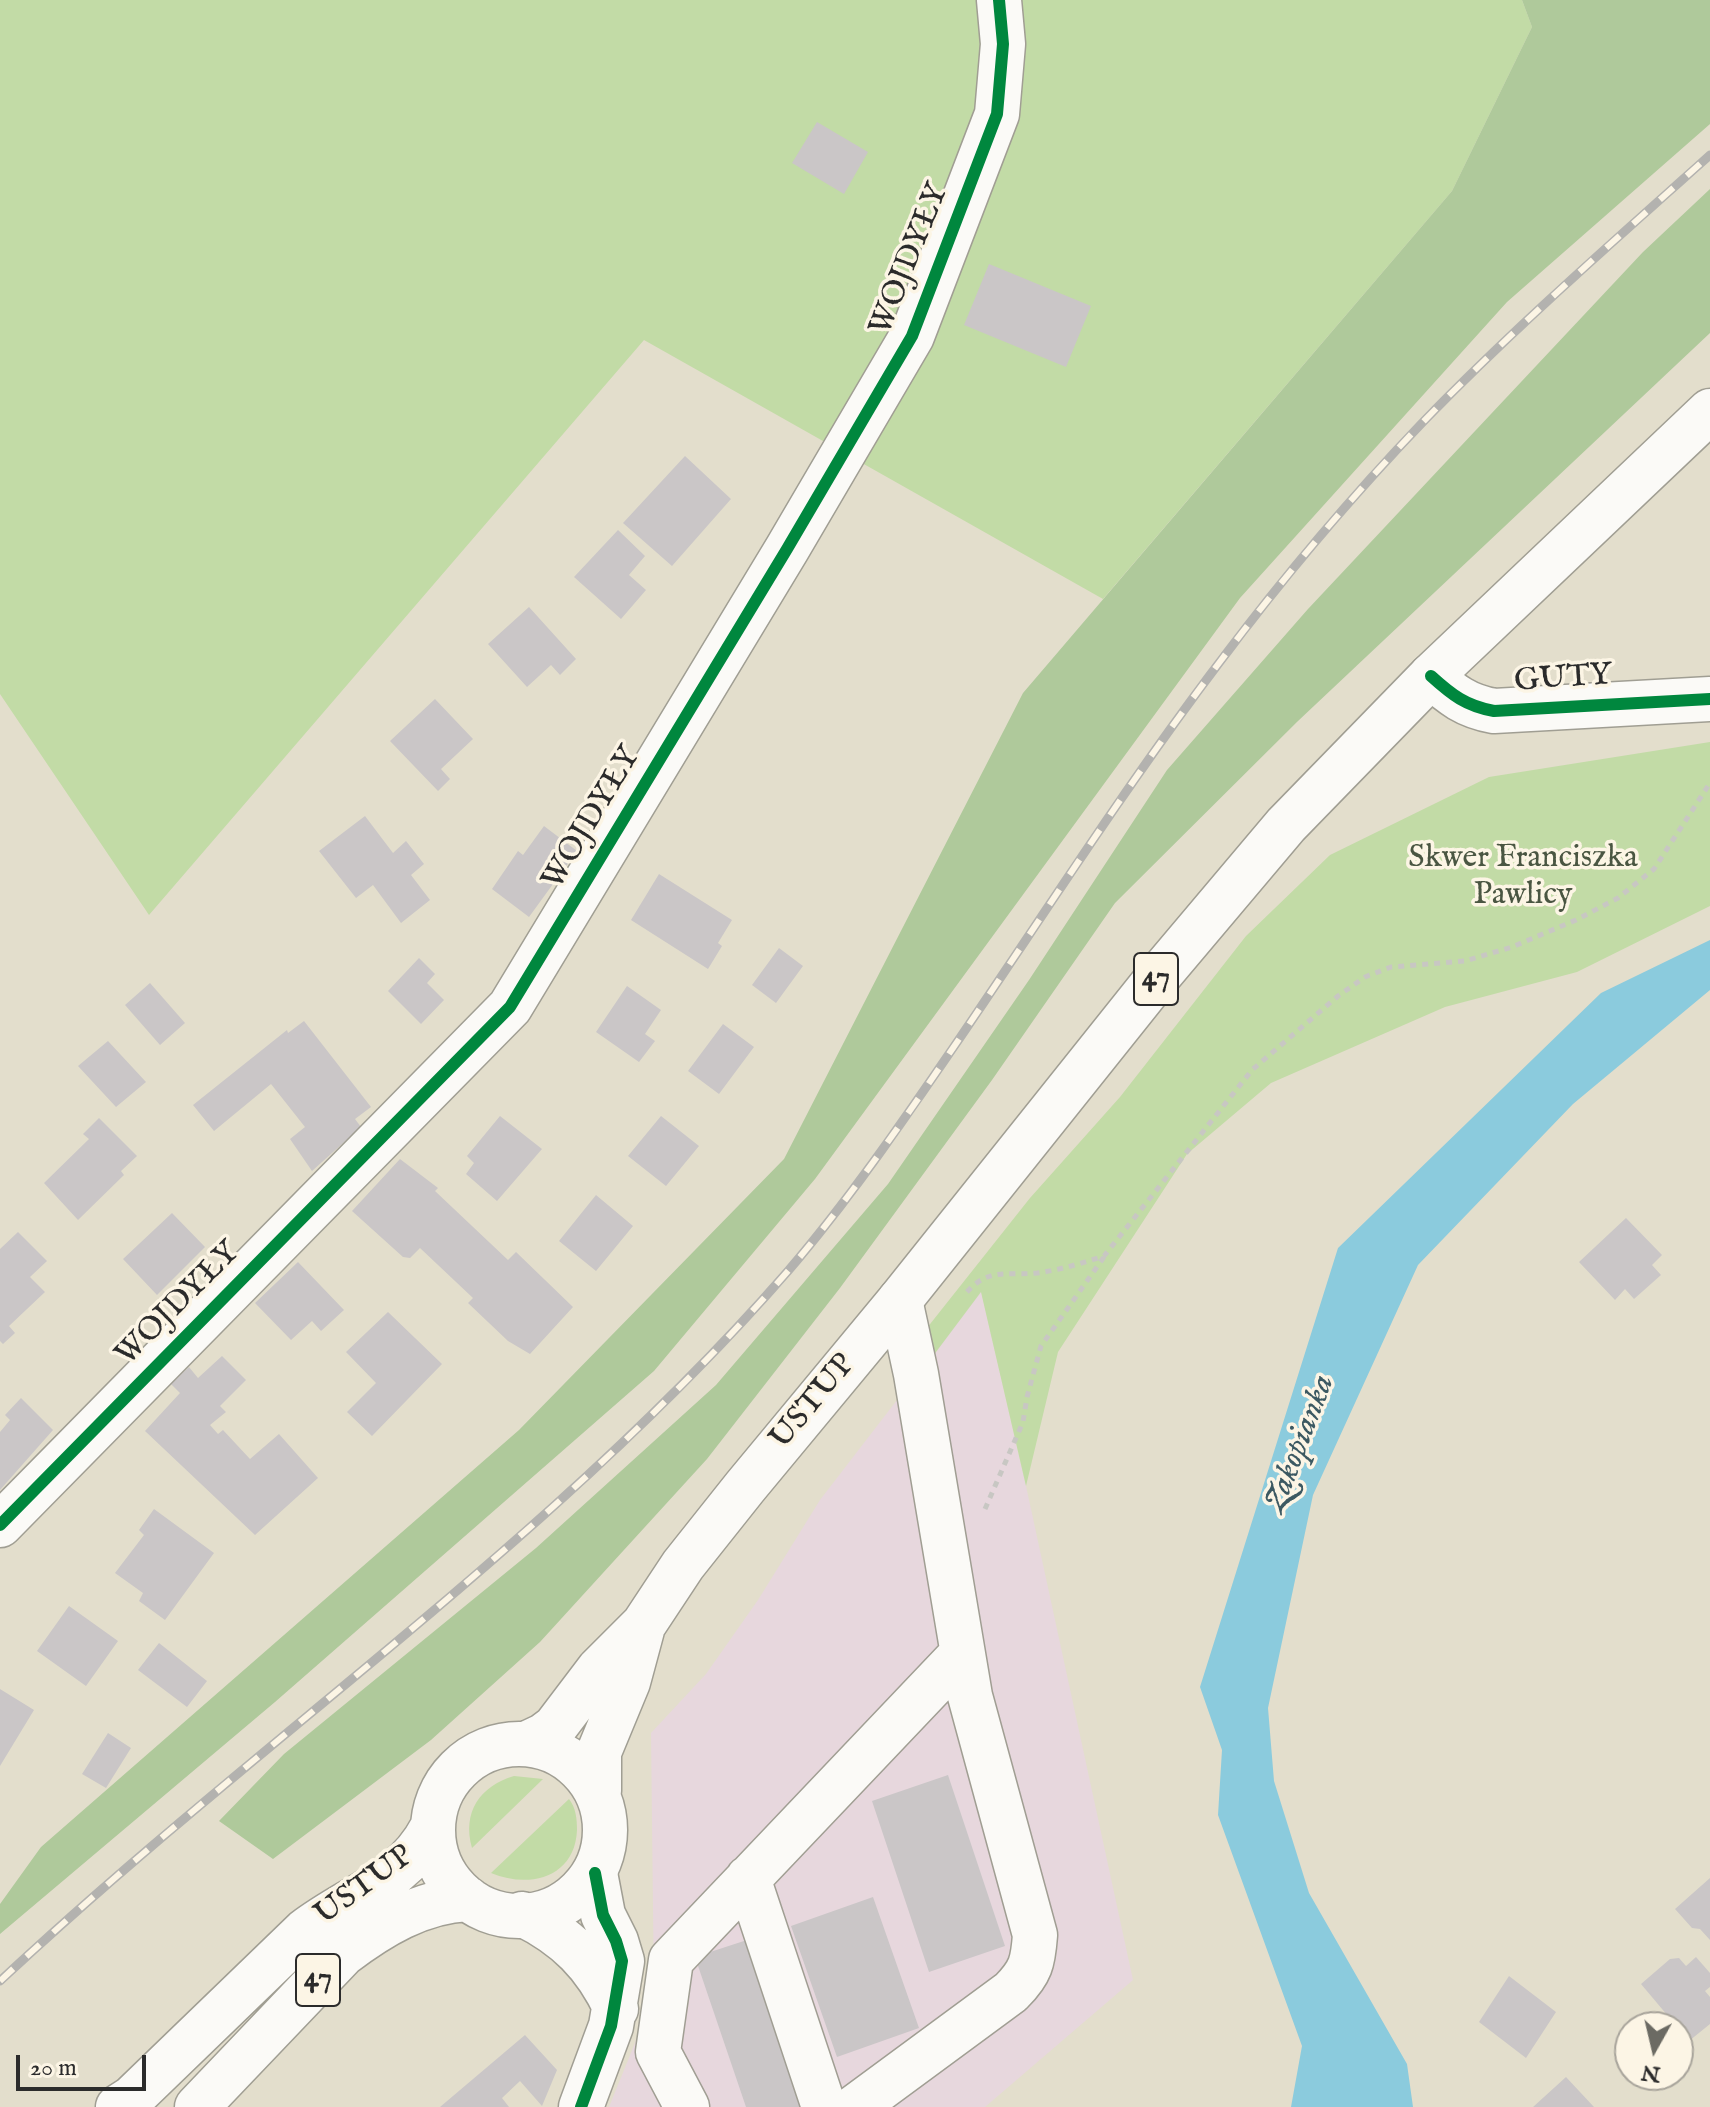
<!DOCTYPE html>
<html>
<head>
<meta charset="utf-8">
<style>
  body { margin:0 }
  #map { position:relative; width:1710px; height:2107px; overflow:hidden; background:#e3decc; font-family:"IM FELL English",serif }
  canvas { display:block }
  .north { position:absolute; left:1614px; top:2011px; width:80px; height:80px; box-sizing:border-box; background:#fcf5e5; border:2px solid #a8a49b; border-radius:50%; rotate:188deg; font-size:22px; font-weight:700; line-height:32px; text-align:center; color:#2b2b2b }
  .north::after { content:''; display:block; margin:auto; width:28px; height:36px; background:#6b6a63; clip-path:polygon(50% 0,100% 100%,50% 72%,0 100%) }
  .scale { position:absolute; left:16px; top:2055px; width:130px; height:36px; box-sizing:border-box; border:4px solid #2b2b2b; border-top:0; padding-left:10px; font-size:24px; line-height:28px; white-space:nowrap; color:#2b2b2b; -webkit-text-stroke:6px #fcf5e5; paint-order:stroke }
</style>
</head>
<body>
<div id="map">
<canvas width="1710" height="2107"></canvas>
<div class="north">N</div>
<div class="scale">20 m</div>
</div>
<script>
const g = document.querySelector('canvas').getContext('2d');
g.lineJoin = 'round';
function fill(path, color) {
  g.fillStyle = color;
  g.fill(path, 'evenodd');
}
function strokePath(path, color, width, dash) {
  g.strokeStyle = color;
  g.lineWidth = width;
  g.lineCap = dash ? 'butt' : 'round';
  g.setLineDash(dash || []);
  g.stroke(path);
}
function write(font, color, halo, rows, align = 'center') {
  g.font = font + ' "IM FELL English",serif';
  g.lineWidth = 7;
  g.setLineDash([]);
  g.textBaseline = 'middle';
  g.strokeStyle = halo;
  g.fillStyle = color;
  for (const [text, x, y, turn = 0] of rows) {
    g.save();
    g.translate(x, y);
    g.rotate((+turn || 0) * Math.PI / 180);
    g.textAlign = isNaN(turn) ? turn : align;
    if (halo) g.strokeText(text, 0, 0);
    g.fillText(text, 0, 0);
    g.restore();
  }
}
fill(new Path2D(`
  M981,1291L1026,1486L1133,1980L985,2107H609L654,1996L651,1733L706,1674L758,1600L820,1500Z`), '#e7d7dd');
fill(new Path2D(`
  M0,0H1522L1532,27L1452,191L1103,599L644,340L149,915L0,694Z
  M1710,742V906L1577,972L1445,1007L1271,1083L1187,1154L1058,1352L1026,1486L981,1292L933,1356L919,1338L1030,1198L1120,1097L1246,936L1330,855L1489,777Z
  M514,1776L543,1779L472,1848C462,1812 480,1786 514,1776Z
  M569,1799C576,1808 577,1819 577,1830C575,1878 529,1889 491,1873Z`), '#c2dba6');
fill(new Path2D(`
  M1522,0H1710V124L1507,302L1240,598L815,1179L654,1371L275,1702L0,1934V1904L41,1847L519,1430L784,1159L1023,693L1452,191L1532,27Z
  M1710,189V333L1298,721L1115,903L992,1080L840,1288L707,1459L540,1642L431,1740L273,1859L219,1821L284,1754L536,1548L716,1385L888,1184L1029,980L1167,770L1308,609L1643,252Z`), '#afc99b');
fill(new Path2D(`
  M1710,940V990L1573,1104L1418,1265L1313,1495L1268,1708L1274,1781L1309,1893L1407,2064L1413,2107H1291L1302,2046L1218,1815L1222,1750L1200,1687L1338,1248L1601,993Z`), '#8bcbdd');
fill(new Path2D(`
  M817,122L868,152L844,194L792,163Z
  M989,264L1091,306L1066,367L964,325Z
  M685,456L731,499L672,566L623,523Z
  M618,530L645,556L629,575L646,590L621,619L574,577Z
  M529,607L576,659L560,675L551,665L527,687L488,644Z
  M435,699L473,739L441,769L450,779L438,791L390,741Z
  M365,816L393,853L406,841L424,864L411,875L430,900L401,923L373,885L356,898L319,851Z
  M544,826L577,851L529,917L492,889L518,851L523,855Z
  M659,874L732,920L718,943L722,946L708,969L631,920Z
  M779,948L803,966L776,1003L752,985Z
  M419,958L435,974L427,983L444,1000L421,1024L388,991Z
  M150,983L185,1023L160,1045L125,1005Z
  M627,986L661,1010L645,1034L655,1041L639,1062L596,1032Z
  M304,1021L371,1107L355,1119L361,1127L312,1171L290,1139L305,1127L271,1084L214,1131L193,1105L287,1030L288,1033Z
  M723,1024L754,1047L719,1094L688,1071Z
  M108,1041L146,1082L116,1107L78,1066Z
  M500,1116L542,1149L497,1201L466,1174L474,1163L467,1156Z
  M661,1116L699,1146L666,1186L628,1156Z
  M99,1118L137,1156L121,1171L124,1175L78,1220L44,1183L89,1139L83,1134Z
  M400,1159L438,1188L435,1191L508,1260L516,1252L573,1307L530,1354L508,1341L468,1303L473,1298L420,1248L410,1258L403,1257L352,1211Z
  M596,1195L633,1226L596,1271L559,1241Z
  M172,1213L205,1247L157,1295L123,1259Z
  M1626,1218L1662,1255L1652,1265L1661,1275L1634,1299L1625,1289L1615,1300L1579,1262Z
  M18,1232L47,1261L30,1277L45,1292L9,1326L15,1333L3,1344L0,1341V1249Z
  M298,1262L344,1310L321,1331L312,1321L291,1340L255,1303Z
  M388,1312L442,1364L372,1436L347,1412L376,1383L346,1352Z
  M222,1356L246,1380L220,1406L226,1412L210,1425L218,1434L223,1430L250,1459L279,1434L318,1478L255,1535L145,1431L180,1393L171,1384L189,1367L198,1378Z
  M21,1398L53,1430L0,1490V1432L10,1420L5,1415Z
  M154,1509L214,1553L165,1620L139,1601L143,1593L115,1573L144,1535L139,1530Z
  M69,1606L118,1641L86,1686L37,1651Z
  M159,1643L207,1681L187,1707L138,1670Z
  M0,1689L34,1710L0,1766Z
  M108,1733L131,1748L106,1788L82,1774Z
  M948,1775L1005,1946L929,1972L872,1801Z
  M1710,1878V1940L1700,1929L1692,1928L1675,1909Z
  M873,1897L919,2028L837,2057L791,1926Z
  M750,1939L807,2107H746L695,1957Z
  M1696,1957L1710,1973V1987L1705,1991L1710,1997V2024L1689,2041L1641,1984L1670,1959L1679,1958L1686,1966Z
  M1509,1976L1556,2012L1526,2058L1479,2022Z
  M525,2035L557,2070L542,2106L520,2081L502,2098L509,2107H440Z
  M1566,2077L1594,2107H1533Z`), '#cac6c7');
const minor = new Path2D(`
  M1431,676C1452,695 1466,706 1494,711L1710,699
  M0,1525L510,1007L787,549L912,336L997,114L1003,44L999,0
  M748,1878L824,2107
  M522,1914C567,1936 595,1964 616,2009
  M581,2107L611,2026L622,1961L616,1941L603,1915L595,1873
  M687,2107L658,2052L671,1960L961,1655
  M855,2107L1011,1992C1031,1972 1033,1962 1035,1935L970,1696L916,1374L900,1300`);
const major = new Path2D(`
  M526,1744L543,1736L555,1727L599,1669L644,1624L683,1565L745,1487L900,1300L1162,972L1286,825L1431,676L1710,411
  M433 1830a86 86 0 1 1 172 0a86 86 0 1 1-172 0Z
  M599,1791V1752L628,1682L642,1630
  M118,2107L132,2098L305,1931C351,1896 404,1882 432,1828
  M197,2107L343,1954C380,1926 421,1901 468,1899`);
strokePath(minor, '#a09e93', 47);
strokePath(major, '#a09e93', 47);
strokePath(new Path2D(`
  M967,1292C989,1267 1008,1276 1037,1273C1060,1270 1082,1263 1104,1256L1252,1070L1338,996L1365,977L1391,967L1465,961L1512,947L1576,920L1618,898L1654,869L1710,783
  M985,1509L1023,1422L1027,1397L1041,1346L1104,1257`), '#c8c7c3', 5, [6, 6]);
strokePath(minor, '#fbfaf7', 44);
strokePath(major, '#fbfaf7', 44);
const rail = new Path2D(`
  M0,1981C259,1739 555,1539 788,1271C848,1201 901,1124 953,1048C1041,919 1125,787 1219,663C1282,579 1350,498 1423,422C1514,328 1613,242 1710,155`);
strokePath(rail, '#b3b2af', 9);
strokePath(rail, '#fcf5e5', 6, [18]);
strokePath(new Path2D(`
  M1431,676C1452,695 1466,706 1494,711L1710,699
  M0,1525L510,1007L787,549L912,336L997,114L1003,44L999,0
  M581,2107L611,2026L622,1961L616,1941L603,1915L595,1873`), '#00873e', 12);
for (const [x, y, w] of [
  [1156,979,44],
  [318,1980,44]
]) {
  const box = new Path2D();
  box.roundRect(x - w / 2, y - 26, w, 52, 6);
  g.fillStyle = '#fcf5e5';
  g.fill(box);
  strokePath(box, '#2b2b2b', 2);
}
write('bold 30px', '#2b2b2b', null, [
  ["47",1156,979],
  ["47",318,1980]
]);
write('32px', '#2b2b2b', '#fcf5e5', [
  ["WOJDYŁY",911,260,-68],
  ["GUTY",1563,680,-4],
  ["WOJDYŁY",593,819,-59],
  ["WOJDYŁY",179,1305,-45],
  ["USTUP",814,1403,-50],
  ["USTUP",365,1887,-36]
]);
write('32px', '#4a5642', '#fcf5e5', [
  ["Skwer Franciszka",1523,859],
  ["Pawlicy",1523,896]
]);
write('italic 34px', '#3c5962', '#fcf5e5', [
  ["Zakopianka",1301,1444,-69]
]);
</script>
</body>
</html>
